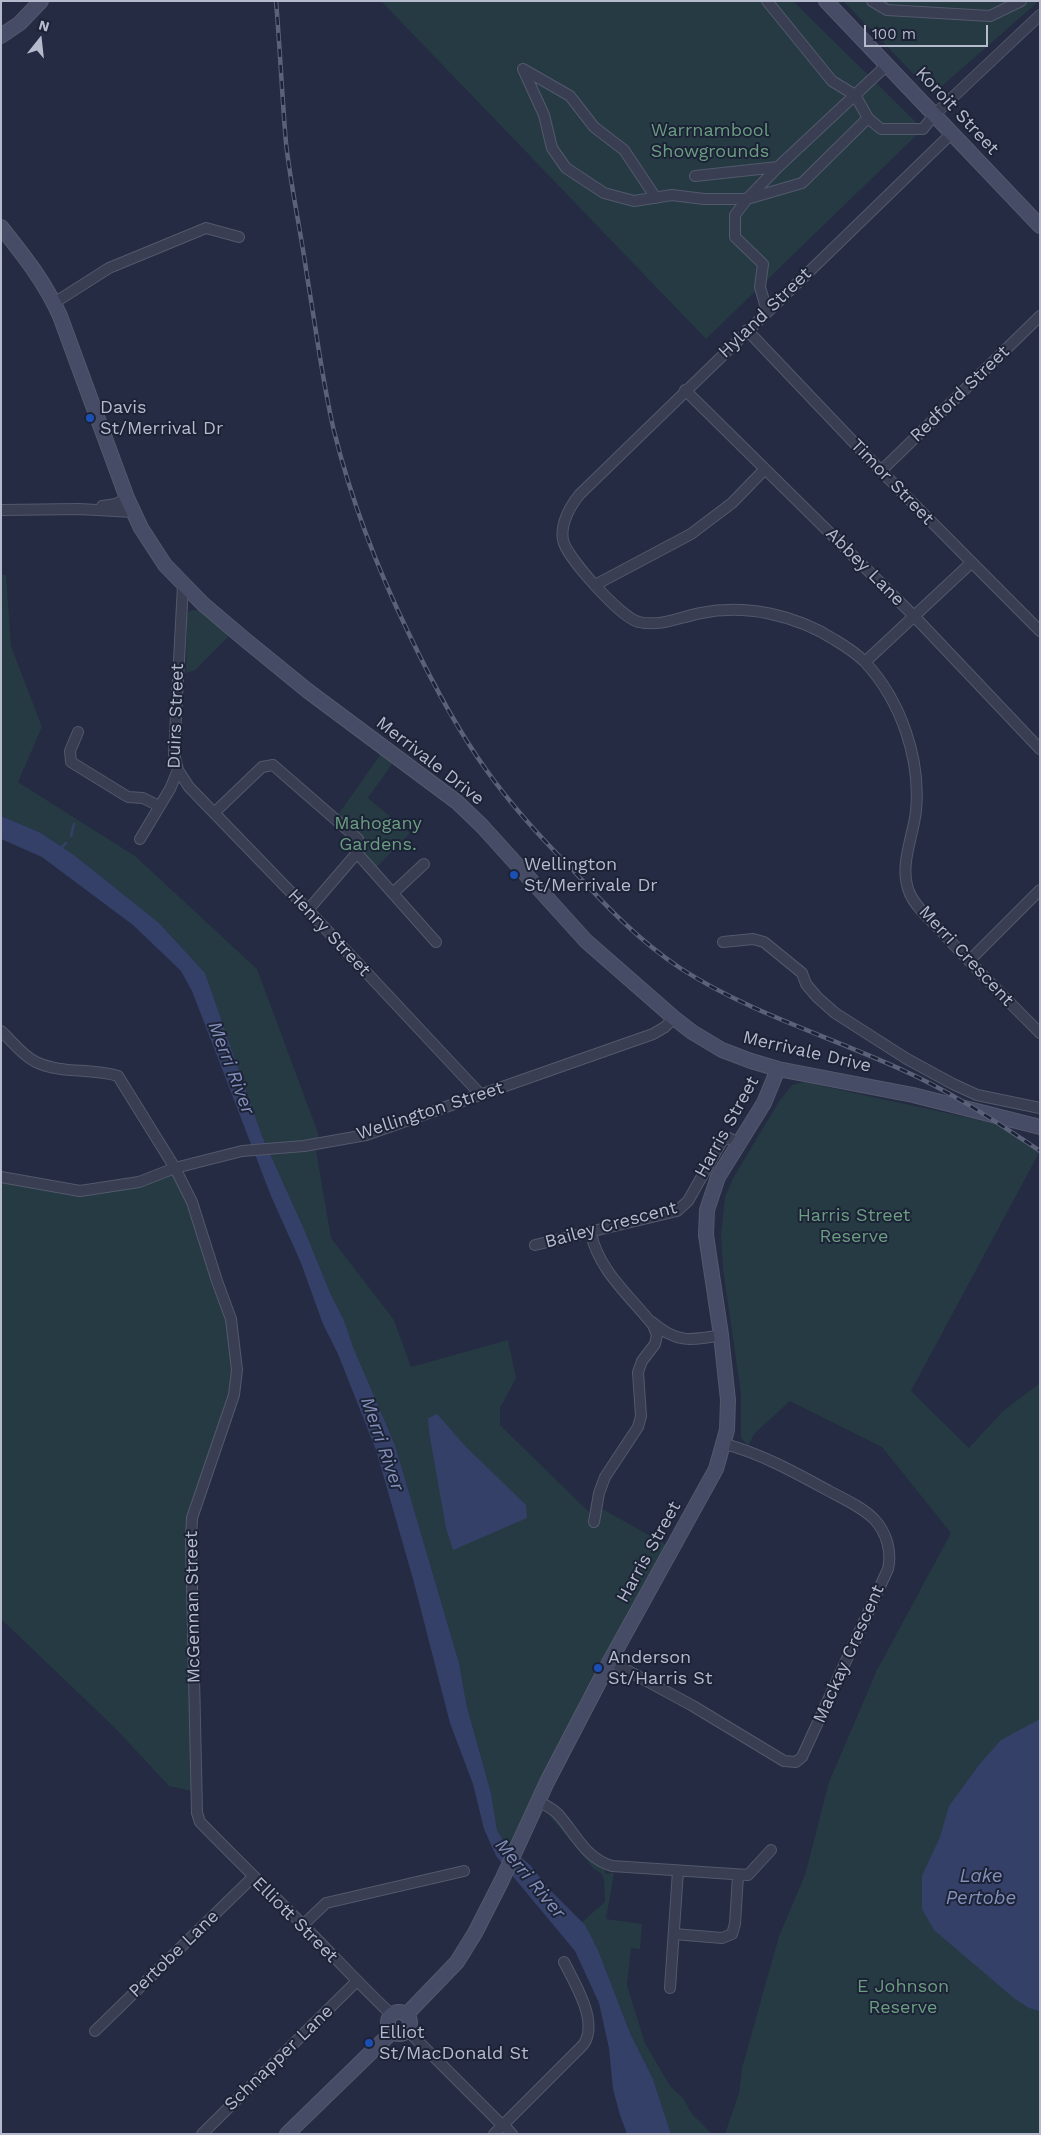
<!DOCTYPE html>
<html>
<head>
<meta charset="utf-8">
<style>
  body { margin:0 }
  #map { position:relative; width:1041px; height:2135px; overflow:hidden; background:#242b42; font-family:"Work Sans",sans-serif }
  canvas { display:block }
  .frame { position:absolute; inset:0; border:2px solid #b5bacc; pointer-events:none }
  .north { position:absolute; left:15px; top:15px; width:50px; height:50px; -webkit-text-stroke:4px #1d2337; paint-order:stroke; rotate:16deg; font-size:14px; font-weight:700; line-height:20px; text-align:center; color:#b5bacc }
  .north::after { content:''; display:block; margin:auto; width:18px; height:22px; background:#b5bacc; clip-path:polygon(50% 0,100% 100%,50% 72%,0 100%) }
  .scale { position:absolute; left:864px; top:25px; width:124px; height:22px; box-sizing:border-box; border:2px solid #b5bacc; border-top:0; padding-left:6px; font-size:15px; line-height:18px; white-space:nowrap; color:#b5bacc; -webkit-text-stroke:4px #1d2337; paint-order:stroke }
</style>
</head>
<body>
<div id="map">
<canvas width="1041" height="2135"></canvas>
<div class="frame"></div>
<div class="north">N</div>
<div class="scale">100 m</div>
</div>
<script>
const g = document.querySelector('canvas').getContext('2d');
g.lineJoin = 'round';
function fill(path, color) {
  g.fillStyle = color;
  g.fill(path, 'evenodd');
}
function strokePath(path, color, width, dash) {
  g.strokeStyle = color;
  g.lineWidth = width;
  g.lineCap = dash ? 'butt' : 'round';
  g.setLineDash(dash || []);
  g.stroke(path);
}
function write(font, color, halo, rows, align = 'center') {
  g.font = font + ' "Work Sans",sans-serif';
  g.lineWidth = 4;
  g.setLineDash([]);
  g.textBaseline = 'middle';
  g.strokeStyle = halo;
  g.fillStyle = color;
  for (const [text, x, y, turn = 0] of rows) {
    g.save();
    g.translate(x, y);
    g.rotate((+turn || 0) * Math.PI / 180);
    g.textAlign = isNaN(turn) ? turn : align;
    if (halo) g.strokeText(text, 0, 0);
    g.fillText(text, 0, 0);
    g.restore();
  }
}
fill(new Path2D(`
  M381,1H793L923,129L706,339Z
  M843,1H1039L933,94Z
  M1,575H6L11,646L42,727L18,782L135,856L257,969L318,1133L320,1143L315,1144L331,1238L394,1320L411,1367L508,1340L516,1378L500,1408V1425L591,1514L597,1506L672,1548L532,1796L553,1809L605,1864V1874L614,1873L606,1919L642,1924L640,1949L631,1948L627,1985L645,2043L670,2086L683,2098L692,2114L712,2134H671L653,2079L630,2033L598,1950L582,1922L605,1902L604,1879L601,1873L594,1869L538,1802L515,1852L504,1842L497,1830L491,1793L467,1707L459,1663L395,1445L353,1347L344,1320L331,1295L304,1229L262,1136L205,973L159,923L74,855L39,832L1,816Z
  M193,610H199L230,635L195,670L186,673L187,617L188,612Z
  M385,748L397,757L368,798L410,833L373,871L357,853L358,839L335,819Z
  M804,1082L997,1124L1040,1151L911,1391L969,1448L1003,1411L1040,1383V2134H725L739,2093L742,2068L779,1936L805,1875L829,1782L877,1670L951,1533L882,1447L790,1401L754,1434L748,1446L741,1438V1394L723,1269L721,1234L725,1197L733,1178L780,1100L792,1085Z
  M175,1168L231,1319L237,1370L192,1518L197,1792L169,1786L115,1728L1,1619V1177L80,1191L139,1182Z`), '#263a43');
fill(new Path2D(`
  M1,816L39,832L74,855L159,923L205,973L262,1136L304,1229L331,1295L344,1320L353,1347L395,1445L459,1663L467,1707L491,1793L497,1830L504,1842L530,1865L549,1889L585,1925L598,1950L630,2033L653,2079L671,2134H627L620,2115L613,2089L609,2048L599,2003L575,1951L496,1856L484,1829L473,1784L450,1723L413,1579L376,1450L338,1354L323,1324L301,1263L271,1196L192,991L181,971L133,925L42,857L1,839Z
  M437,1414L466,1447L526,1505L527,1518L453,1550L446,1528L429,1432L428,1418Z
  M1040,1719V2011L1029,2008L1015,1999L934,1930L922,1909V1876L940,1837L949,1806L979,1765L1001,1740Z`), '#354068');
strokePath(new Path2D(`
  M71,836L74,824
  M60,849L66,843`), '#354068', 2.5);
const street = new Path2D(`
  M767,1L832,81L855,95L868,118L881,129H923L935,114L1040,15
  M872,1L887,10L990,16L1021,1
  M523,69L544,115L552,148L566,168L604,193L634,201L672,195L704,199H747L802,183L868,118
  M523,69L570,96L594,127L624,150L656,198
  M952,133L580,494C570,506 560,524 563,540C566,557 622,619 639,622C661,627 680,617 701,613C746,604 796,615 835,640C845,646 857,654 865,662C901,701 921,759 916,811C913,838 898,867 910,894C917,909 932,921 943,933C974,967 1007,1000 1040,1033
  M695,176L778,167
  M54,303L109,268L206,228L239,237
  M767,311L760,287L763,264L735,237V215L747,199L778,167L887,65
  M747,330L881,471L1040,631
  M685,390L913,615L1040,749
  M881,471L1040,316
  M102,506L116,504L127,498
  M1,510L79,509L133,512
  M595,585L691,534L732,503L765,469
  M865,662L971,563
  M78,732L70,751L71,762L128,797L143,798L159,806
  M178,770L189,787L308,910L481,1095
  M215,812L262,767L273,765L358,839L357,853L308,910
  M140,839L170,789L178,770L174,754L183,585
  M357,853L436,942
  M393,893L424,864
  M723,942L753,939L764,942L802,973L806,984L817,997L835,1013L907,1059L953,1084L977,1095L1040,1108
  M969,961L1040,890
  M1,1031C12,1041 23,1056 36,1062C61,1074 92,1068 118,1076L175,1168L192,1202L217,1281L231,1319L237,1370L234,1395L192,1518L191,1539L197,1813L200,1822C234,1857 269,1891 303,1925C333,1955 361,1986 392,2015
  M1,1177L80,1191L139,1182L175,1168L242,1151L304,1146L366,1135L653,1034L665,1027L674,1018
  M591,1233C598,1270 631,1297 653,1325L657,1335L655,1344L642,1361L638,1372L641,1416L638,1427L605,1477L599,1493L594,1522
  M535,1245L677,1211L688,1201L722,1141L729,1138L738,1143
  M652,1322C676,1343 691,1341 721,1335
  M610,1661L693,1706L784,1761L796,1762L802,1757L888,1569C892,1552 887,1533 874,1519C862,1507 844,1499 829,1491C796,1473 762,1454 725,1444
  M538,1801C545,1805 552,1808 558,1814C576,1834 585,1858 612,1866L748,1875L771,1850
  M303,1925L326,1903L464,1871
  M674,1934L722,1938L732,1934L735,1924L738,1875
  M670,1988L678,1871
  M407,2030L502,2125
  M95,2031L253,1877
  M503,2124L512,2134
  M202,2134L356,1982
  M494,2134L576,2052C580,2048 584,2045 586,2040C596,2017 574,1982 564,1962`);
const secondary = new Path2D(`
  M826,1L1040,226
  M1,36L20,23L41,1
  M1,227C24,256 45,282 60,316L127,498L141,528L165,565L203,604L243,638L308,691L457,802L482,826L586,941L674,1018L692,1032L722,1050L751,1061L778,1069L913,1095L1040,1127
  M388 2023a11 11 0 1 1 22 0a11 11 0 1 1-22 0Z
  M406,2015L457,1962L475,1933L502,1880L547,1782L610,1661L716,1469L727,1430L728,1400L721,1335L706,1235L707,1210L718,1177L764,1103L778,1069
  M287,2134L392,2032`);
strokePath(street, '#53596c', 12);
strokePath(secondary, '#53596c', 16);
strokePath(street, '#393e52', 10);
strokePath(secondary, '#464c65', 14);
const rail = new Path2D(`
  M276,1C280,48 282,96 286,143C291,188 301,232 307,276C316,328 322,380 334,431C352,503 377,568 409,634C432,682 456,728 487,771C512,806 540,837 570,867C604,904 638,940 680,968C748,1012 825,1035 898,1068C948,1090 994,1120 1040,1151`);
strokePath(rail, '#5a6179', 4.5);
strokePath(rail, '#1d2337', 2.5, [8]);
for (const [x, y, r, color] of [
  [90,418,5,"#1a4fb4"],
  [514,875,5,"#1a4fb4"],
  [598,1668,5,"#1a4fb4"],
  [369,2043,5,"#1a4fb4"]
]) {
  const dot = new Path2D();
  dot.arc(x, y, r, 0, 2 * Math.PI);
  g.fillStyle = color;
  g.fill(dot);
  strokePath(dot, '#1d2337', 2);
}
write('18px', '#b5bacc', '#1d2337', [
  ["Koroit Street",957,111,47],
  ["Hyland Street",765,313,-44],
  ["Redford Street",960,394,-44],
  ["Timor Street",892,482,46],
  ["Abbey Lane",865,567,45],
  ["Duirs Street",176,716,-88],
  ["Merrivale Drive",430,761,38],
  ["Henry Street",329,933,47],
  ["Merri Crescent",966,956,47],
  ["Merrivale Drive",807,1052,13],
  ["Wellington Street",430,1111,-18],
  ["Harris Street",727,1127,-61],
  ["Bailey Crescent",611,1225,-15],
  ["Harris Street",649,1552,-61],
  ["McGennan Street",193,1607,-91],
  ["Mackay Crescent",849,1654,-66],
  ["Elliott Street",295,1920,45],
  ["Pertobe Lane",174,1954,-44],
  ["Schnapper Lane",279,2058,-44]
]);
write('18px', '#6b9e81', '#1d2337', [
  ["Warrnambool",710,131],
  ["Showgrounds",710,152],
  ["Mahogany",378,824],
  ["Gardens.",378,845],
  ["Harris Street",854,1216],
  ["Reserve",854,1237],
  ["E Johnson",903,1987],
  ["Reserve",903,2008]
]);
write('18px', '#b5bacc', '#1d2337', [
  ["Davis",100,408],
  ["St/Merrival Dr",100,429],
  ["Wellington",524,865],
  ["St/Merrivale Dr",524,886],
  ["Anderson",608,1658],
  ["St/Harris St",608,1679],
  ["Elliot",379,2033],
  ["St/MacDonald St",379,2054]
], 'left');
write('italic 19px', '#838fb9', '#1d2337', [
  ["Merri River",231,1068,69],
  ["Merri River",382,1444,71],
  ["Lake",981,1876],
  ["Pertobe",981,1898],
  ["Merri River",530,1879,50]
]);
</script>
</body>
</html>
